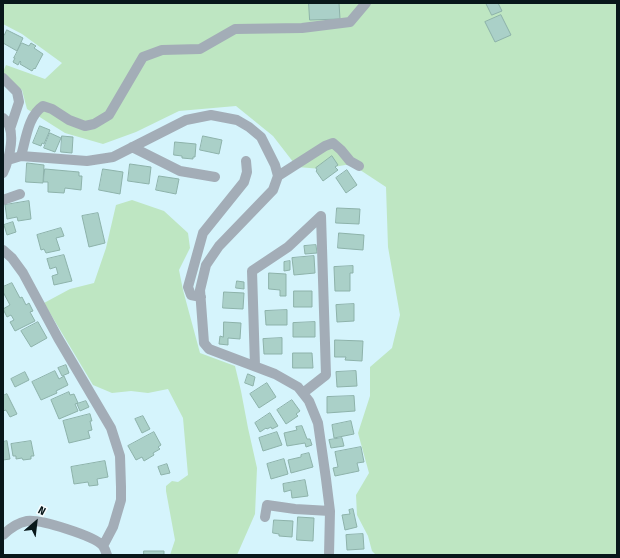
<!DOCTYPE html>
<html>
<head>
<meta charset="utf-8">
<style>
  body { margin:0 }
  #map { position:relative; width:620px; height:558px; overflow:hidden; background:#d5f4fc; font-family:"Fira Sans Condensed",sans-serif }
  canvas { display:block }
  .frame { position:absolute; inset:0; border:4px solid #08171a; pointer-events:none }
  .north { position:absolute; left:16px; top:502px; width:40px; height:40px; -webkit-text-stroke:3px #f5fcfe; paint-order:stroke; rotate:28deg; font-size:11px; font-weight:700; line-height:16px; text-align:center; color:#08171a }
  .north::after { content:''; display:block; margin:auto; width:14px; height:18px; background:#08171a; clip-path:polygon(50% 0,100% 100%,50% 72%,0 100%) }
</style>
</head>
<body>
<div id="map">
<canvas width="620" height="558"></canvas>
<div class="frame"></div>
<div class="north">N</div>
</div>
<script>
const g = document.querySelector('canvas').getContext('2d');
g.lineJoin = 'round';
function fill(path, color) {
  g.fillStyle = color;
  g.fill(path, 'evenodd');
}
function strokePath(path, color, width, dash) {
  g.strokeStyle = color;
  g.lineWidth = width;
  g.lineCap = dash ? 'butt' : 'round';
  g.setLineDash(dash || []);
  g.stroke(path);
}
fill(new Path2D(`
  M3,3H617V555H376L372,551L368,536L357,515L356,495L369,473L358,433L370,396V367L392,348L400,315L388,247L386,187L351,164L322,169L297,167L273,136L236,106L179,111L136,132L103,144L65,133L27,109L22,90L3,77V72L6,65L45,79L62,63L22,34L3,24Z
  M132,200L164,211L188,233L190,248L179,270L183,290L200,353L235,366L241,391L248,428L257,468L255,514L237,555H170L175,540L166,491V486L172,481L178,482L188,475L183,418L168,389L148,393L131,391L112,393L93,385L44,303L70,289L94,283L106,248L116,205Z`), '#bee6c2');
const building = new Path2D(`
  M309,3H339L340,19L310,20Z
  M486,3H498L502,11L492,15Z
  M501,15L511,35L495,42L485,22Z
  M7,30L23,38L17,51L3,43V35H4Z
  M22,43L29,46L31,43L36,46L34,48L43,54L35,69L34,68L32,71L20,64L21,62L20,61L18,65L13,62L15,58H14Z
  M40,126L50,130L44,144L42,143L41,146L33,143Z
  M50,133L61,138L55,152L44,148Z
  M62,136L73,137L72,153L61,152Z
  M203,136L222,140L219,154L200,150Z
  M175,142L196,144L195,157H193V159L182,158V156L174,155Z
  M332,156L338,165L335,167L338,170L323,181L316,171L317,170L316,168Z
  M27,163L44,165L43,183L26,182Z
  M130,164L151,167L149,184L128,181Z
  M45,169L79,172V176H82L81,190L65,188L64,193L48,192V182H44Z
  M103,169L123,172L120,194L99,190Z
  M347,170L357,185L346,193L336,178Z
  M159,176L179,179L176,194L156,190Z
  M29,201L31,219L18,221L17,217L7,219L5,205Z
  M337,208L360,209L359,224L336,223Z
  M98,213L105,243L89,247L82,216Z
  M13,222L16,232L7,235L4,225Z
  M61,228L64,236L56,238L60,250L46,253L44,249L41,250L37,235Z
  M339,233L364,235L363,250L338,248Z
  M316,245L317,253L305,254L304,246Z
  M64,255L72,281L54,285L52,276L58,274L56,267L50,269L47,259Z
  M314,256L315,273L294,275L292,258Z
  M290,261V270L284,271V262Z
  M353,266V273H350V291H335L334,267Z
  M269,273L286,274V296H280V290L269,289Z
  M237,281L244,282V289L236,288Z
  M12,283L20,298L22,297L26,305L29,303L33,311L30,312L35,321L15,331L10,322L14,320L11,315L7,317L3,309L10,305L3,292V287Z
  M294,291H312V307H294Z
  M224,292L244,293L243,309L223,308Z
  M354,304V321L337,322L336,305Z
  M287,310V325H266L265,311Z
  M38,322L47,338L31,347L21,331Z
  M224,322L241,323L240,339L228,338V345L219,344L220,336L223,337Z
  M315,322V337H293V323Z
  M282,338V354H264L263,339Z
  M335,340L363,341L362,361L345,360L346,357H335Z
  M293,353H312L313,368H293Z
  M66,365L69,373L62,376L58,368Z
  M55,371L59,379L64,376L68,385L56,391L57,393L41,400L32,382Z
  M356,371L357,386L337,387L336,372Z
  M25,372L29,380L15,387L11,379Z
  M248,374L255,377L253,386L245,383Z
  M267,383L276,397L259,408L250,394Z
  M69,392L70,395L74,394L78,403L75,404L78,411L59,419L51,400Z
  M7,394L17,414L10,417L6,410L3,411V396Z
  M354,396L355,411L327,413V397Z
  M292,400L300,411L296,414L298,416L286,424L277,410Z
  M86,401L89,407L80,411L77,404Z
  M270,413L278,426L272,429L271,427L267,429L266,428L260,432L255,423Z
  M90,414L92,421H90L92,430L88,431L90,438L69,443L63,421Z
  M143,416L150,429L142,433L135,419Z
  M351,421L354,434L334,438L332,425Z
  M302,426L307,439H310L312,445L306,447L305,443L287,446L284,433L297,430L296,427Z
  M154,432L161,445L158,447L160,449L153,453L154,455L144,461L142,457L136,460L128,446Z
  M277,432L282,445L263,451L259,438Z
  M342,438L344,446L331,448L329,440Z
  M7,441L10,459L3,460V442Z
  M31,441L34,456H31V459L23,460L22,458L16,459V456H13L11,444Z
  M361,447L364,462L357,463L359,471L335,476L333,468L338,467L335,452Z
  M309,453L313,467L291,473L288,460L301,457V455Z
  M284,459L288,474L271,479L267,464Z
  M105,461L108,477L97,479L98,485L89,486L88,482L74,484L71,467Z
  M167,464L170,473L161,475L158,467Z
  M305,480L308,496L292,498L291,490L284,492L283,484Z
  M353,509L357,527L345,530L342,515L350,514L349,510Z
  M298,517L314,518L313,541L297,540Z
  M274,520L293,521L292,537L279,536V534L273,533Z
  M363,534L364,549L347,550L346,535Z
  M144,551H164V555H144Z`);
fill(building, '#aad0c8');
strokePath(building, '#8db2aa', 1);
strokePath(new Path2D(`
  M3,78L17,92L19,102L10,129
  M3,118C18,128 9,160 3,173
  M132,147L180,171L215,177
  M21,156C26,139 28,116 43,106L52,109L69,120L85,126L94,124L109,115L143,57L162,50L200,49L235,29L302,28L350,22L366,3
  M8,160L21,156L87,161L113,157L186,120L211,115L237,120L249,127L261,137L275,165L278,176L273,190L219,246L206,265L200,290L204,343L209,349L275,374L298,387L309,401L318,423L326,479L330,511L329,555
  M278,176L325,146L333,143L341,150L350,161L359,166
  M3,200L20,194
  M3,250L12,258L23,273L58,338L111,428L120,456L121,487V500L113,527L103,546
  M201,297L191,295L188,287L203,233L244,182L247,172L246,161
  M255,366L252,271L288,247L321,216L326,375L303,393
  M265,517L267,505L295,509L330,511
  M3,535C10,528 17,523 27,521C40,519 95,536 103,546C105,549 106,552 107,555`), '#a3adb7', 10);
</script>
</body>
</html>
